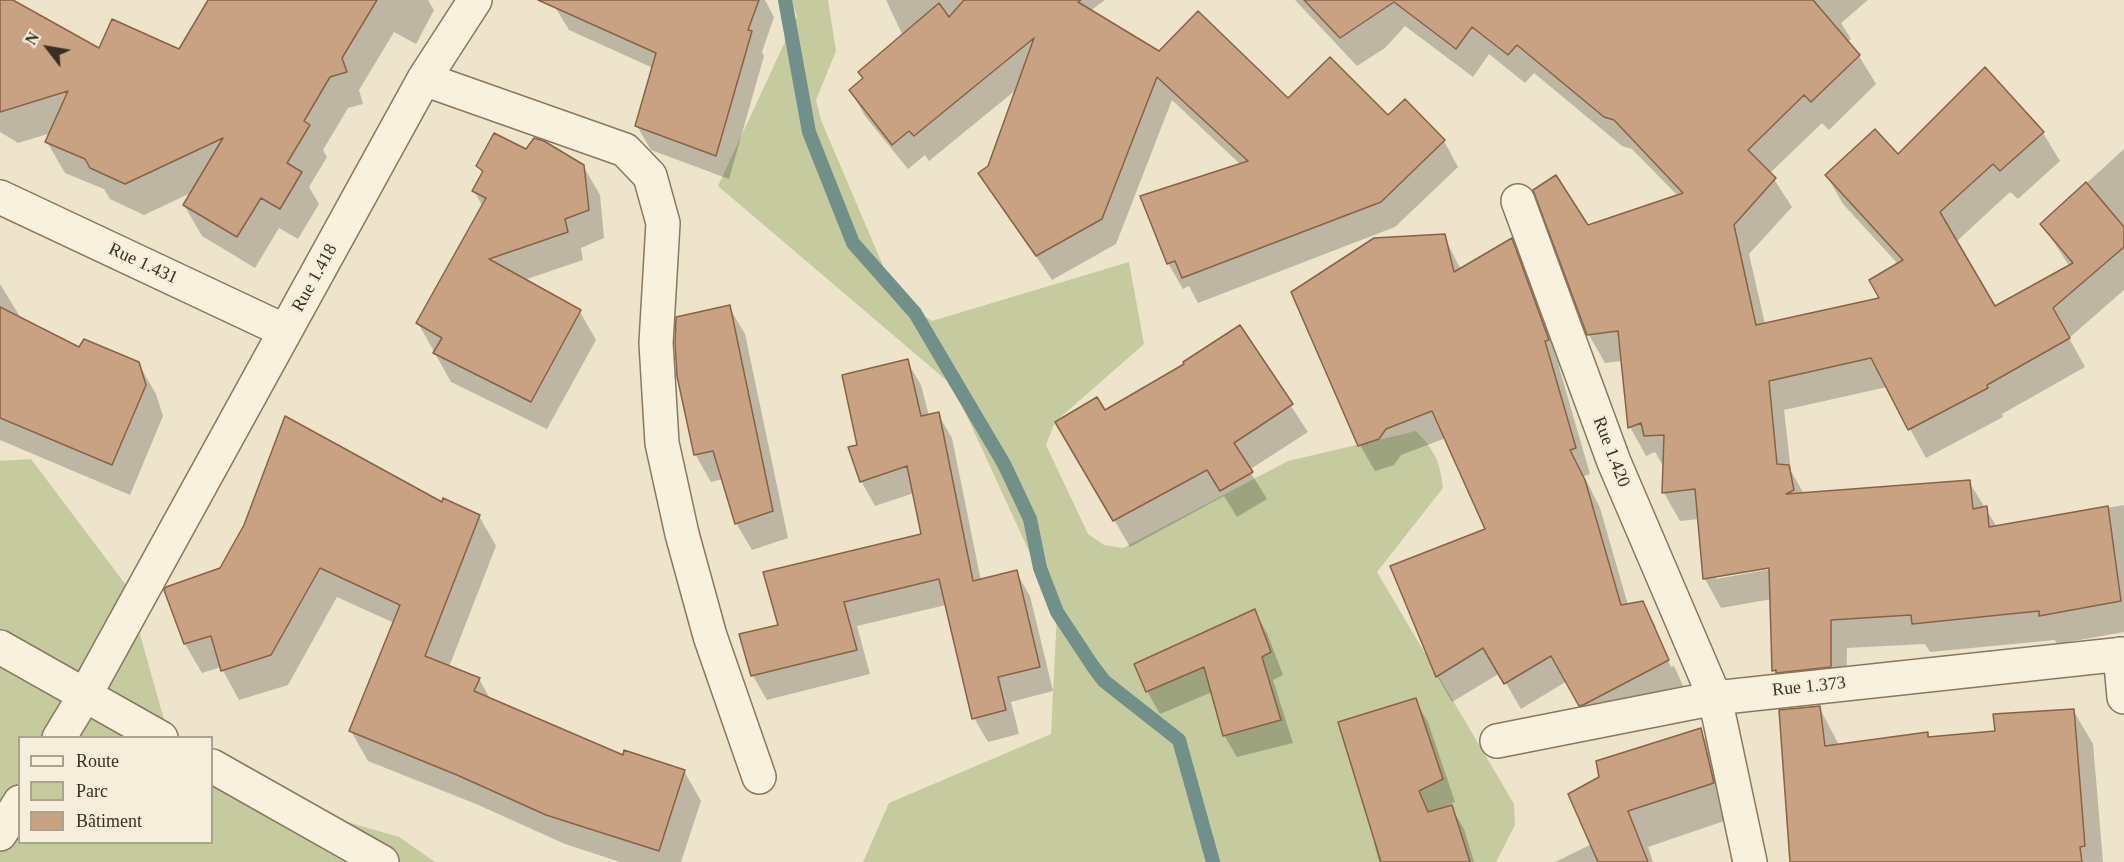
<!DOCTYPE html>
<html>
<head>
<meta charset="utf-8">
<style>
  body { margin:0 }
  #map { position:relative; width:2124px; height:862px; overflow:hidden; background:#ede4cb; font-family:"Times New Roman",serif }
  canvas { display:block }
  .legend { position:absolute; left:18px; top:736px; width:195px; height:108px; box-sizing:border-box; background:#f5eeda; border:2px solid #aba290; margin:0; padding:8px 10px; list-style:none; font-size:18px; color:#3b2f22 }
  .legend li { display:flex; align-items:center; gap:12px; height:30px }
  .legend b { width:30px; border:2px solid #aba290 }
  .north { position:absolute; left:18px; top:18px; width:60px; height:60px; -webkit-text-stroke:4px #f5eeda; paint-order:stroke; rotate:301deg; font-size:16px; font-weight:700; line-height:24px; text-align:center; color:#3b2f22 }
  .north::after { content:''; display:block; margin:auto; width:21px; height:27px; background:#3b2f22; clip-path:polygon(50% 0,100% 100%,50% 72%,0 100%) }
</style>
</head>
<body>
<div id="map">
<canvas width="2124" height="862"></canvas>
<ul class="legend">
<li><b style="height:8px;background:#f8f1de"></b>Route</li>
<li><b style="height:16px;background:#c5cb9f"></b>Parc</li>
<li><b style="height:16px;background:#c9a283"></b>Bâtiment</li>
</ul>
<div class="north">N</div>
</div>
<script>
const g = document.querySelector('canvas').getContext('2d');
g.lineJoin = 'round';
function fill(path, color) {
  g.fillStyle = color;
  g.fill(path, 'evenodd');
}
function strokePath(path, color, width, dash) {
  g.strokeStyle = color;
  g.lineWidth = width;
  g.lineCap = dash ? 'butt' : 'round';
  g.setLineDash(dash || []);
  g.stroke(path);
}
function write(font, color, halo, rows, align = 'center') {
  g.font = font + ' "Times New Roman",serif';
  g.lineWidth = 4.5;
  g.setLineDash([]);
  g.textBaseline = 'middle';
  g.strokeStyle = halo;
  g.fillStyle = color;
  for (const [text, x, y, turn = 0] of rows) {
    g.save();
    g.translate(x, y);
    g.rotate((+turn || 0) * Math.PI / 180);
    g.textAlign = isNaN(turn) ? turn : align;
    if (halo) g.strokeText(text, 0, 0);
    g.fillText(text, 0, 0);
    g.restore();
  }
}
fill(new Path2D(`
  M791,0H828L836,51L816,100L821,120L898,301L932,321L1129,262L1144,344L1055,422L1046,445L1088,534L1104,545L1123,548L1288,461L1416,431C1435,451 1440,461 1443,488L1377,572L1514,804L1515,825L1496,862H863L889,803L1051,734L1057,612L953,386L718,186L797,16Z
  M31,459L126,585L169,737L20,738V842H212V775L238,790L399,837L435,862H0V461Z`), '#c5cb9f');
fill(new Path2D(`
  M0,0H10L99,50L180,51L207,3V0H428L434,10L416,44L394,32L359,90L363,104L348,108L323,150L327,157L309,187L319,204L298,239L279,228L255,268L202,236L184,205L193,192L144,215L110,199L104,189L65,173L47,142L51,133L18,143L0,132Z
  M558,0H765L774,17L762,52L764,56L729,179L651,150L637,126L653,68L569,30L555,7Z
  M886,0H1105L1090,11L1159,53L1288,100L1388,118L1405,101L1444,141L1458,167L1395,227L1198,303L1189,286L1183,289L1168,263L1241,165L1172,100L1116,244L1052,280L980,174L989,167L1017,89L929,161L925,155L908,169L865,116L851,91L864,79L903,36Z
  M1295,0H1868L1841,23L1851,39L1847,42L1859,56L1876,84L1829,130L1822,123L1770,173L1792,207L1749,254L1765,324L1881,299L1898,264L1843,204L1827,176L1898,156L2043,133L2060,161L2018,199L2010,192L1956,242L1995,308L2070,267L2042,224L2124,149V290L2069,338L2085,367L2002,414L2003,417L1926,458L1887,387L1784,410L1791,471L1804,494L1969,482L1997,527L2124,505V632L2057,644L2055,640L1930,652L1925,644L1847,648L1846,695L1790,699L1774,670L1772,599L1721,608L1705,579L1699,519L1680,521L1664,493L1665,464H1662L1655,452L1646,456L1630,427L1622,361L1605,363L1589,335L1588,227L1678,196L1632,149L1622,146L1534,73L1525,83L1489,54L1473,77L1405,26L1385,48L1357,66ZM1777,565V568L1716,579V576Z
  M526,151L583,166L600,195L604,238L581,248L583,260L524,280L580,312L596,340L547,429L451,382L418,323L483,207L474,191L483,175L478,166Z
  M1444,236L1461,270L1511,240L1526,266L1563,366L1559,367L1590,474L1584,476L1600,508L1628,605L1642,602L1656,627H1653L1671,667L1674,666L1657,628L1683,686L1599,731H1595L1567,681L1521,709L1500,673L1452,702L1437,676L1487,530L1446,438L1401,455L1394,465L1375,471L1360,445Z
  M0,284L19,315L18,318L79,349L138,363L156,394L163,416L130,495L0,440Z
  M729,307L745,334L788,538L752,550L736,523L723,479L711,482L695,454Z
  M1239,327L1308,432L1249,470L1267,499L1237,517L1224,496L1130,547L1057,422L1105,412L1186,365Z
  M907,361L921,385L929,416L938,414L952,438L981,581L1016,572L1030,596L1053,691L1011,702L1019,734L988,742L974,718L946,605L857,626L870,674L767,700L753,676L741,636L780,626L922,535L914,493L875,506L861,481L859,446Z
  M442,504L479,516L496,546L449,667L479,679L491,700L624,757L684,771L701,801L681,862H620L565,844L476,804L368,761L351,731L394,623L337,597L288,685L239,700L221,667L202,673L185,644L166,591Z
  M1254,611L1267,633L1283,675L1273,680L1293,743L1237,757L1224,735L1212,692L1160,714L1147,691Z
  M1415,700L1428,722L1455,802L1444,807H1451L1464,829L1474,862H1379L1374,843H1377Z
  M1819,707L1839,745L1927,734L1929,738L1997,732L2073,710L2093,744L2103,862H1791Z
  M1700,730L1720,766L1733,818L1648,847L1653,862H1555L1592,844Z`), '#0003');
strokePath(new Path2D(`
  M785,0L809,132L853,243L915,313L1004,464L1030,519L1040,568L1057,612L1092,665L1104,681L1179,740L1213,862`), '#71908a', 14);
const building = new Path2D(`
  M0,0H13L99,48L112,19L179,49L208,0H377L342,58L347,72L330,77L304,121L310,125L287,163L302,172L280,209L261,198L237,237L183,205L223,138L125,184L90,168L85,159L45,142L68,91L0,112Z
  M538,0H759L748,30L752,31L716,156L635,126L656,53Z
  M964,0H1081L1078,2L1159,51L1198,11L1288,98L1330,57L1388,115L1405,99L1445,140L1381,202L1182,278L1175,261L1167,264L1140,196L1248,161L1157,77L1102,219L1036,256L978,173L988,166L1034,38L914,136L909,131L892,145L849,90L863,78L858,72L939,3L949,17Z
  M1304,0H1813L1860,55L1811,102L1804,95L1748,150L1776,178L1734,225L1756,325L1879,298L1869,280L1903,260L1825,175L1875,129L1898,154L1985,67L2044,132L2000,171L1993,164L1940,212L1995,306L2073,263L2040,224L2086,182L2124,227V247L2053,308L2070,338L1987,385L1988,388L1908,430L1871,358L1769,381L1777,464L1789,465L1794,490L1786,494L1970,480L1973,509L1987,506L1989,527L2108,506L2121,601L2039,616V611L1912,624L1911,615L1831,620V667L1776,673V670L1772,671L1769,568L1703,579L1695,489L1662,493L1664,435L1644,436L1641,423L1628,428L1618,331L1587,335L1533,190L1556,175L1588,225L1683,193L1614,120L1604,117L1517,45L1508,55L1472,27L1456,49L1394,2L1340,38Z
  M494,133L526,149L534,138L544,141L584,165L589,210L565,219L568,232L489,259L581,310L531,402L433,353L442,338L416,323L486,198L472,191L483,171L476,166Z
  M1445,234L1454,272L1512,238L1549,340L1545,341L1576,448L1570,450L1585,480L1621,605L1643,601L1669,660L1583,705L1579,706L1551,656L1504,684L1483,648L1436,677L1390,566L1485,529L1432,411L1386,429L1379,439L1358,446L1291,292L1374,238Z
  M730,305L773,511L735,524L713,451L694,455L677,376L675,343L676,317Z
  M0,307L79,347L84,339L139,362L146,385L112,465L0,418Z
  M1240,325L1293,404L1234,443L1253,472L1220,491L1207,470L1113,521L1055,422L1097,397L1105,410L1184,364L1183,362Z
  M908,359L921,416L939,412L973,581L1017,570L1040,667L998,677L1006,710L972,719L939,579L844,602L857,650L751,676L739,634L778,625L763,572L921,534L907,466L860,482L848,447L857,445L842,375Z
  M285,416L442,502L443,498L480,515L425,656L480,678L474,691L623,755L624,750L685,770L659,851L546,815L457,775L349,731L400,605L320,568L271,655L221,671L211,636L184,644L164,590L166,587L220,568L244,525Z
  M1255,609L1271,652L1262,657L1281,720L1223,736L1204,667L1146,692L1134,664Z
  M1416,698L1443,779L1419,791L1428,812L1452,805L1470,862H1381L1338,722Z
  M1820,706L1825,746L1928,732V737L1995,731L1993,714L2074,709L2085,846L2080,847L2082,862H1790L1779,710Z
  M1701,728L1714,783L1628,811L1648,862H1598L1568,794L1599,777L1596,761Z`);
fill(building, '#c9a283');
strokePath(building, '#886246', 1.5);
const minor = new Path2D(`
  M424,79L475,0
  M0,197L285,331
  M1518,201L1614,462L1715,698L1750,862
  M0,647L161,738
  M2120,654L2124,697
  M59,738L85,695L424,79L625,150L650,176L663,223L656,343L662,443L682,534L710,636L759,777
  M1497,741L1715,698L2124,654
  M212,766L382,862
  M0,834L20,802`);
strokePath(minor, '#8a775f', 36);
strokePath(minor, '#f8f1de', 33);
write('18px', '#3b2f22', '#f5eeda', [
  ["Rue 1.431",143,264,25],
  ["Rue 1.418",315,278,-61],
  ["Rue 1.420",1611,452,69],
  ["Rue 1.373",1809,687,-6]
]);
</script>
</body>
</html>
